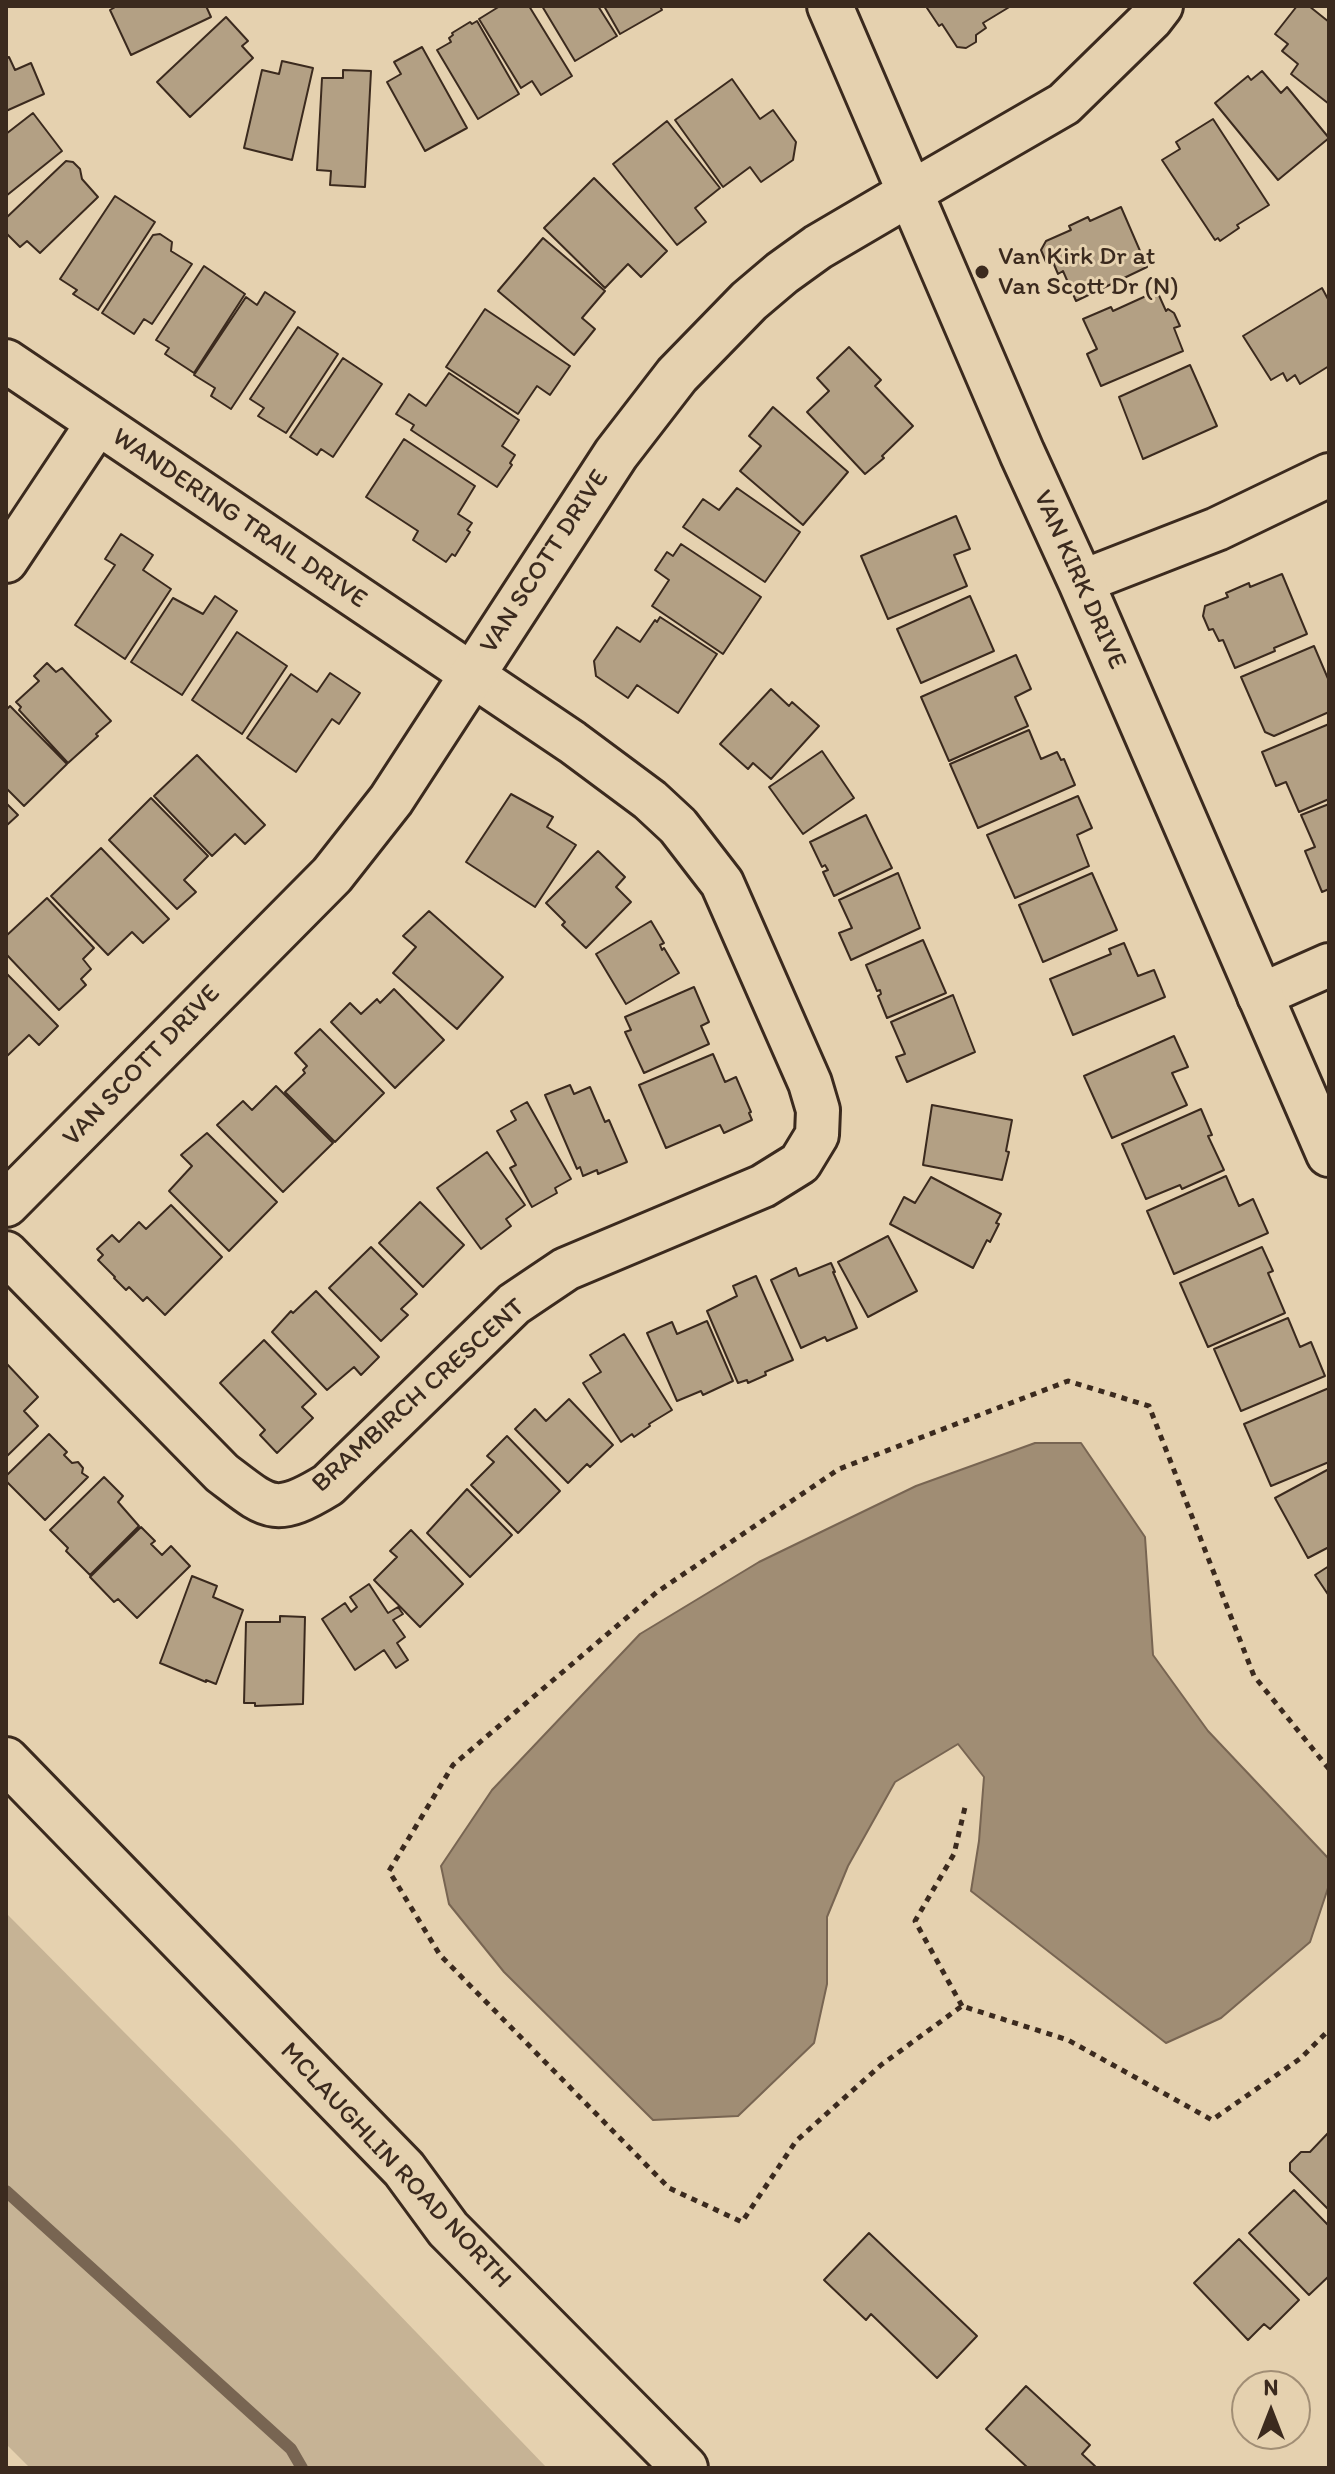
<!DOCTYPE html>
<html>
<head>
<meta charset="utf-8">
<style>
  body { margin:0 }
  #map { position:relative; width:1335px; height:2474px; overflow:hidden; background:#e5d1af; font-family:Itim,sans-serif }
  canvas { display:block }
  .frame { position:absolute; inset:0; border:8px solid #3b2a1e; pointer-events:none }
  .north { position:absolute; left:1231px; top:2370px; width:80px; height:80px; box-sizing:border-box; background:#e5d1af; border:2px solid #a18e75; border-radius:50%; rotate:0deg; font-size:22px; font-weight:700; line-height:32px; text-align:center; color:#3b2a1e }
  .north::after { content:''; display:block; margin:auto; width:28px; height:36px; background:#3b2a1e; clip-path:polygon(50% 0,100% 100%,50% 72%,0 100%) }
</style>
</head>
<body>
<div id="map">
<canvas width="1335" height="2474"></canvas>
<div class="frame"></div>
<div class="north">N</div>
</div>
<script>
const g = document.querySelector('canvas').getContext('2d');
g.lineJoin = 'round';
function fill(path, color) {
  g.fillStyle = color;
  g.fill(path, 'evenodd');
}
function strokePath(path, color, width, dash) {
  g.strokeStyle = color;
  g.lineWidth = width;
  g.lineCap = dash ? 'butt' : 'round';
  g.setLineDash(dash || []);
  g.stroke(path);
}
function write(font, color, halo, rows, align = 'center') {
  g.font = font + ' Itim,sans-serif';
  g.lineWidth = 6;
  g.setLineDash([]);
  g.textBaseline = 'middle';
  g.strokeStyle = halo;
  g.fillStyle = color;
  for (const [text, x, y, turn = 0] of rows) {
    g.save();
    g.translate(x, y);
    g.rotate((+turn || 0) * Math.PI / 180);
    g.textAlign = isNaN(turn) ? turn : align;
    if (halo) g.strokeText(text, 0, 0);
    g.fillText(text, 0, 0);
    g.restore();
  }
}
fill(new Path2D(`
  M6,1913L233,2142L547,2468H30L6,2444Z`), '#c6b395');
const water = new Path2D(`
  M1035,1443H1081L1145,1537L1153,1655L1208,1731L1329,1859V1885L1310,1942L1221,2018L1166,2043L971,1891L979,1841L984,1777L958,1744L895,1782L848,1866L827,1917V1984L814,2043L738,2116L653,2120L504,1972L449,1904L441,1866L492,1790L640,1634L759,1562L916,1486Z`);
fill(water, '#a08d74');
strokePath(water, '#786552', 2);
strokePath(new Path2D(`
  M6,2191L291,2449L302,2468`), '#786552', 12);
const building = new Path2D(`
  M117,6H206L211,17L131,55L110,10Z
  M500,6H529L572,76L541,95L532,81L521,88L479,19Z
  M542,6H598L617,36L575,61Z
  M604,6H660L662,10L620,34Z
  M930,6H1011L983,23L986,28L976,35V42L966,48L957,47L942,24L939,26L927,8Z
  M1297,6H1309L1329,22V104L1291,74L1298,64L1282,51L1288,44L1275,34Z
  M226,17L248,41L242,46L253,58L190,117L157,82Z
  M477,21L519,94L478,119L437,50L451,42L449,38L453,35L452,33L470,22L472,24Z
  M422,47L467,128L425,151L387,82L401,74L394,62Z
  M9,57L15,70L31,63L44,94L6,111V58Z
  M282,61L313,68L292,160L244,148L262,70L279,74Z
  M343,70L371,71L365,187L330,185L331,171L317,170L322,78H343Z
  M1262,71L1281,93L1287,87L1329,138L1278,180L1215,103L1248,76L1251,80Z
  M732,79L760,119L773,110L796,142L793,160L761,182L750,167L723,187L675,120Z
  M33,113L62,151L6,196V134Z
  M1213,119L1269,205L1237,225L1239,228L1220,241L1218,238L1215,240L1162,160L1180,149L1176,142Z
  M667,121L720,188L695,208L706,222L677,245L613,164Z
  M66,161L73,162L80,169L82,179L98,197L40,253L27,241L20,247L6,233V218Z
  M594,178L667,251L641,277L628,264L605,288L544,228Z
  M115,196L155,222L98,310L73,294L77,290L60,279Z
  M1121,207L1147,267L1076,301L1063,271L1058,274L1053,262H1046L1041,250L1046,241L1071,230L1069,226L1088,217L1090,221Z
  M160,234L172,242L171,251L192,264L152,324L144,319L134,334L102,313L153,235Z
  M543,238L605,291L582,318L595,329L574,355L498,291Z
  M204,266L245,294L194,373L165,354L169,348L156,340Z
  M1322,288L1329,301V366L1300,384L1295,375L1287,381L1283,373L1271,380L1243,336Z
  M1157,291L1166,311L1168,309L1174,313L1180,326L1174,328L1183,351L1101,386L1087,354L1097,349L1083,319L1111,307L1113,311Z
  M265,292L295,312L231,409L211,396L215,388L194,375L246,297L257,305Z
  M485,309L570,366L550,395L537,386L518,414L446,367Z
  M298,327L338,354L286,433L258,416L264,408L250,399Z
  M849,347L881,380L875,386L913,426L882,456L884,458L865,474L807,412L829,391L817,378Z
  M343,358L382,384L333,457L321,449L317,455L290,437Z
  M1190,365L1217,426L1143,459L1119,397Z
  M449,373L519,420L502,446L515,455L510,463L512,465L497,487L411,430L414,425L396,414L409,394L426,406Z
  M773,407L848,472L803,525L740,471L761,446L749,436Z
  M404,439L475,486L458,514L472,523L467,530L470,532L455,556L452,554L446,562L413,540L418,531L366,497Z
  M737,488L800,532L765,582L683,527L703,499L719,510Z
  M956,516L970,549L954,555L967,586L888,619L861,556Z
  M121,534L153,555L143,570L171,589L125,659L75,625L115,565L105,559Z
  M681,544L761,597L723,654L652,606L669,580L655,570L667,552L673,556Z
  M1282,574L1307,634L1274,648L1275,651L1235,668L1223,640L1219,641L1213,629L1209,630L1203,616L1205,606L1228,597L1226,593L1249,583L1250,587Z
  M215,596L237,611L182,695L131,662L173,598L203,614Z
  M970,596L994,651L921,683L897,629Z
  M660,617L717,654L678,713L637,685L628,698L596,676L594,661L617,627L640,642L655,620L657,622Z
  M237,632L287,666L242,734L192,700Z
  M1314,646L1329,681V712L1274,736L1265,732L1241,677Z
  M1016,655L1031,689L1015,697L1028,726L949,761L921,697Z
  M47,663L56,672L62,668L111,721L96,734L98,736L68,763L19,710L21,707L16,702L39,681L34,676Z
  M330,673L360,693L339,724L332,719L296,772L247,738L291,674L317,692Z
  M771,689L789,706L792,702L819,726L771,779L753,763L748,769L720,744Z
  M10,706L67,764L24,806L6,788V710Z
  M1329,724V799L1299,812L1286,782L1276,786L1262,752Z
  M1029,730L1041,759L1057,752L1061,760L1064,759L1075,785L978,828L950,764Z
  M822,751L854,798L803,834L769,787Z
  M197,755L265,825L245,844L235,834L212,856L154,796Z
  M511,794L553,817L547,827L576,845L535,907L466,862Z
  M1078,796L1092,828L1077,835L1089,866L1015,898L987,835Z
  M151,798L208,856L184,880L196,892L177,909L109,840Z
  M6,803L18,815L6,826Z
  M1329,804V889L1322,892L1305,851L1315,847L1301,815Z
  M866,815L892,868L834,896L823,872L828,870L825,865L822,867L810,842Z
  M101,848L169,919L143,943L132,932L108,955L51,896Z
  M598,851L625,877L616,887L631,902L586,948L562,925L565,922L546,903Z
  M898,873L920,928L851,960L839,933L852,928L839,900Z
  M1092,873L1117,930L1043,962L1019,905Z
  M47,898L94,948L83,959L91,969L81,979L86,985L59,1010L6,954V936Z
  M429,911L503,977L457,1029L393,973L416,947L403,936Z
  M651,921L664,943L660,945L662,950L664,948L679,973L626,1004L596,954Z
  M923,940L946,993L887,1018L878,996L881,994L880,990L877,991L866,965Z
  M1124,943L1138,976L1154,970L1165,997L1073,1035L1050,979L1111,954L1109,949Z
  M6,973L58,1026L39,1045L29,1035L6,1057Z
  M694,987L709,1022L701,1026L709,1044L644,1073L625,1032L631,1030L625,1017Z
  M394,989L444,1040L395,1088L331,1022L350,1003L361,1014L377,999L380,1003Z
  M953,995L975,1052L907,1082L896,1057L905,1054L891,1022Z
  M320,1029L384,1093L335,1142L285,1092L305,1073L303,1070L307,1066L295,1053Z
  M1174,1036L1188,1067L1172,1073L1187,1105L1112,1138L1084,1076Z
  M713,1054L725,1082L736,1077L751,1112L749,1113L752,1120L724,1133L720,1125L666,1148L639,1085Z
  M570,1085L574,1094L590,1087L605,1122L609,1120L627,1162L598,1174L597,1170L583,1176L580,1167L577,1169L545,1095Z
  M276,1086L333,1143L283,1192L217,1125L243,1101L252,1110Z
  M527,1102L571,1179L555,1188L557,1193L532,1207L510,1168L516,1165L497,1131L516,1120L511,1111Z
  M932,1105L1012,1120L1006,1151L1009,1152L1002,1180L923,1165Z
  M1201,1109L1212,1135L1208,1136L1224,1170L1182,1189L1180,1185L1146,1199L1122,1144Z
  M207,1133L277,1202L229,1251L169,1191L192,1166L181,1155Z
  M487,1152L525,1205L506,1219L511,1226L481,1249L437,1188Z
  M1226,1176L1239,1206L1253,1199L1268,1233L1174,1274L1147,1211Z
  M931,1177L1001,1214L996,1223L999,1224L990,1242L987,1240L973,1268L890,1224L904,1197L915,1203Z
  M420,1202L464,1245L423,1287L379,1243Z
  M171,1205L222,1257L165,1315L147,1297L143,1301L129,1287L126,1290L114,1278L115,1277L98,1260L103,1255L97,1249L112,1235L119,1242L139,1222L146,1229Z
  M888,1236L917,1291L868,1317L838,1262Z
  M371,1247L417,1294L401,1309L408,1315L381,1341L329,1288Z
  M1262,1247L1273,1271L1268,1273L1285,1313L1208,1347L1180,1283Z
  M831,1263L835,1272H833L857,1328L827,1341L825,1337L801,1348L771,1280L796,1268L799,1276Z
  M756,1276L793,1360L765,1372L766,1375L748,1383L747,1380L738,1383L707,1311L737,1296L733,1286Z
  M316,1291L379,1357L361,1375L354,1367L327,1390L272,1332L291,1311L293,1313Z
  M1288,1318L1300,1347L1311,1342L1325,1376L1241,1411L1214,1349Z
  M707,1321L733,1381L703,1395L701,1391L677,1401L647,1333L672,1322L677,1334Z
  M624,1334L672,1410L649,1424L650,1426L634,1437L632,1434L621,1442L583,1383L601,1372L590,1355Z
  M264,1340L316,1394L302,1407L313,1418L277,1453L260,1435L265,1430L220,1383Z
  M6,1363L38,1397L24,1411L38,1426L6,1457Z
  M1329,1388V1462L1271,1486L1244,1424Z
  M569,1399L613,1445L590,1467L587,1464L568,1483L515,1429L535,1409L546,1421Z
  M49,1434L67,1452L64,1455L72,1463L78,1462L83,1468L82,1473L88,1477L45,1520L6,1481V1476Z
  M507,1436L560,1491L518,1533L471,1485L494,1462L487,1456Z
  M1329,1469V1547L1308,1558L1275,1498Z
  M104,1477L123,1496L118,1502L139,1526L90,1575L66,1551L68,1548L50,1530Z
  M467,1489L512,1535L470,1577L427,1533Z
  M141,1527L155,1541L151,1544L162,1555L171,1546L190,1566L137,1618L118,1599L114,1602L90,1577Z
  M411,1530L463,1584L420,1627L374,1580L397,1557L390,1551Z
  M1329,1566V1596L1315,1575Z
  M192,1576L217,1586L213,1597L243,1610L216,1684L206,1680V1682L160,1663Z
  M369,1584L388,1613L398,1607L403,1614L393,1620L405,1637L397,1643L408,1660L396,1668L384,1650L355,1670L322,1619L345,1603L351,1612L357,1607L350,1597Z
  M280,1616L305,1617L303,1704L255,1706V1703H244L246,1622H280Z
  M1329,2132V2210L1290,2171V2163L1301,2152H1310Z
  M1294,2190L1329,2226V2276L1309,2295L1249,2233Z
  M869,2233L977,2336L937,2378L871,2314L866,2320L824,2280Z
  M1239,2239L1299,2300L1270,2329L1264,2324L1248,2340L1194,2283Z
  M1026,2386L1090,2445L1082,2454L1097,2468H1028L986,2429Z`);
fill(building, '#b3a084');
strokePath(building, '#3b2a1e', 2);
const minor = new Path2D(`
  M910,193L1064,104L1151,19L1161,6
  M6,361L572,742L650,800L678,826L722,883L810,1083L818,1110L817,1135L800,1163L763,1186L566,1269L514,1304L328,1485C274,1518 268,1508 222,1473L6,1253
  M6,561L97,424
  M1081,582L1217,529L1329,475
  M1259,996L1329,965`);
const tertiary = new Path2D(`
  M830,6L1022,453L1081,582L1329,1154
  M6,1204L332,875L391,800L616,454L677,375L749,301L782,273L818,247L910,193`);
const secondary = new Path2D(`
  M6,1760L404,2169L448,2229L685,2468`);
strokePath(minor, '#3b2a1e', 48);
strokePath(tertiary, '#3b2a1e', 50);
strokePath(secondary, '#3b2a1e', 50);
strokePath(new Path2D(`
  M1329,1769L1254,1676L1149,1406L1068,1381L839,1469L657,1592L453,1765L389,1871L440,1955L669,2188L742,2222L796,2141L881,2065L962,2006L1068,2040L1212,2120L1301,2058L1329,2030
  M962,2006L915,1921L954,1854L966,1803`), '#3b2a1e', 5, [6, 6]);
strokePath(minor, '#e5d1af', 42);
strokePath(tertiary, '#e5d1af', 44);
strokePath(secondary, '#e5d1af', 44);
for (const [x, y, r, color] of [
  [982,272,8,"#3b2a1e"]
]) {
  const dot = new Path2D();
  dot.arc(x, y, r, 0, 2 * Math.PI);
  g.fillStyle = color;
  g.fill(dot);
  strokePath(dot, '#e5d1af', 3);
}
write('26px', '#3b2a1e', '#e5d1af', [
  ["Van Kirk Dr at",998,257],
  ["Van Scott Dr (N)",998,287]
], 'left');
write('26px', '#3b2a1e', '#e5d1af', [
  ["WANDERING TRAIL DRIVE",239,519,34],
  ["VAN SCOTT DRIVE",545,562,-57],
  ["VAN KIRK DRIVE",1079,580,66],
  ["VAN SCOTT DRIVE",142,1066,-46],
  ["BRAMBIRCH CRESCENT",419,1396,-42],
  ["MCLAUGHLIN ROAD NORTH",395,2166,47]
]);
</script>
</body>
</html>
